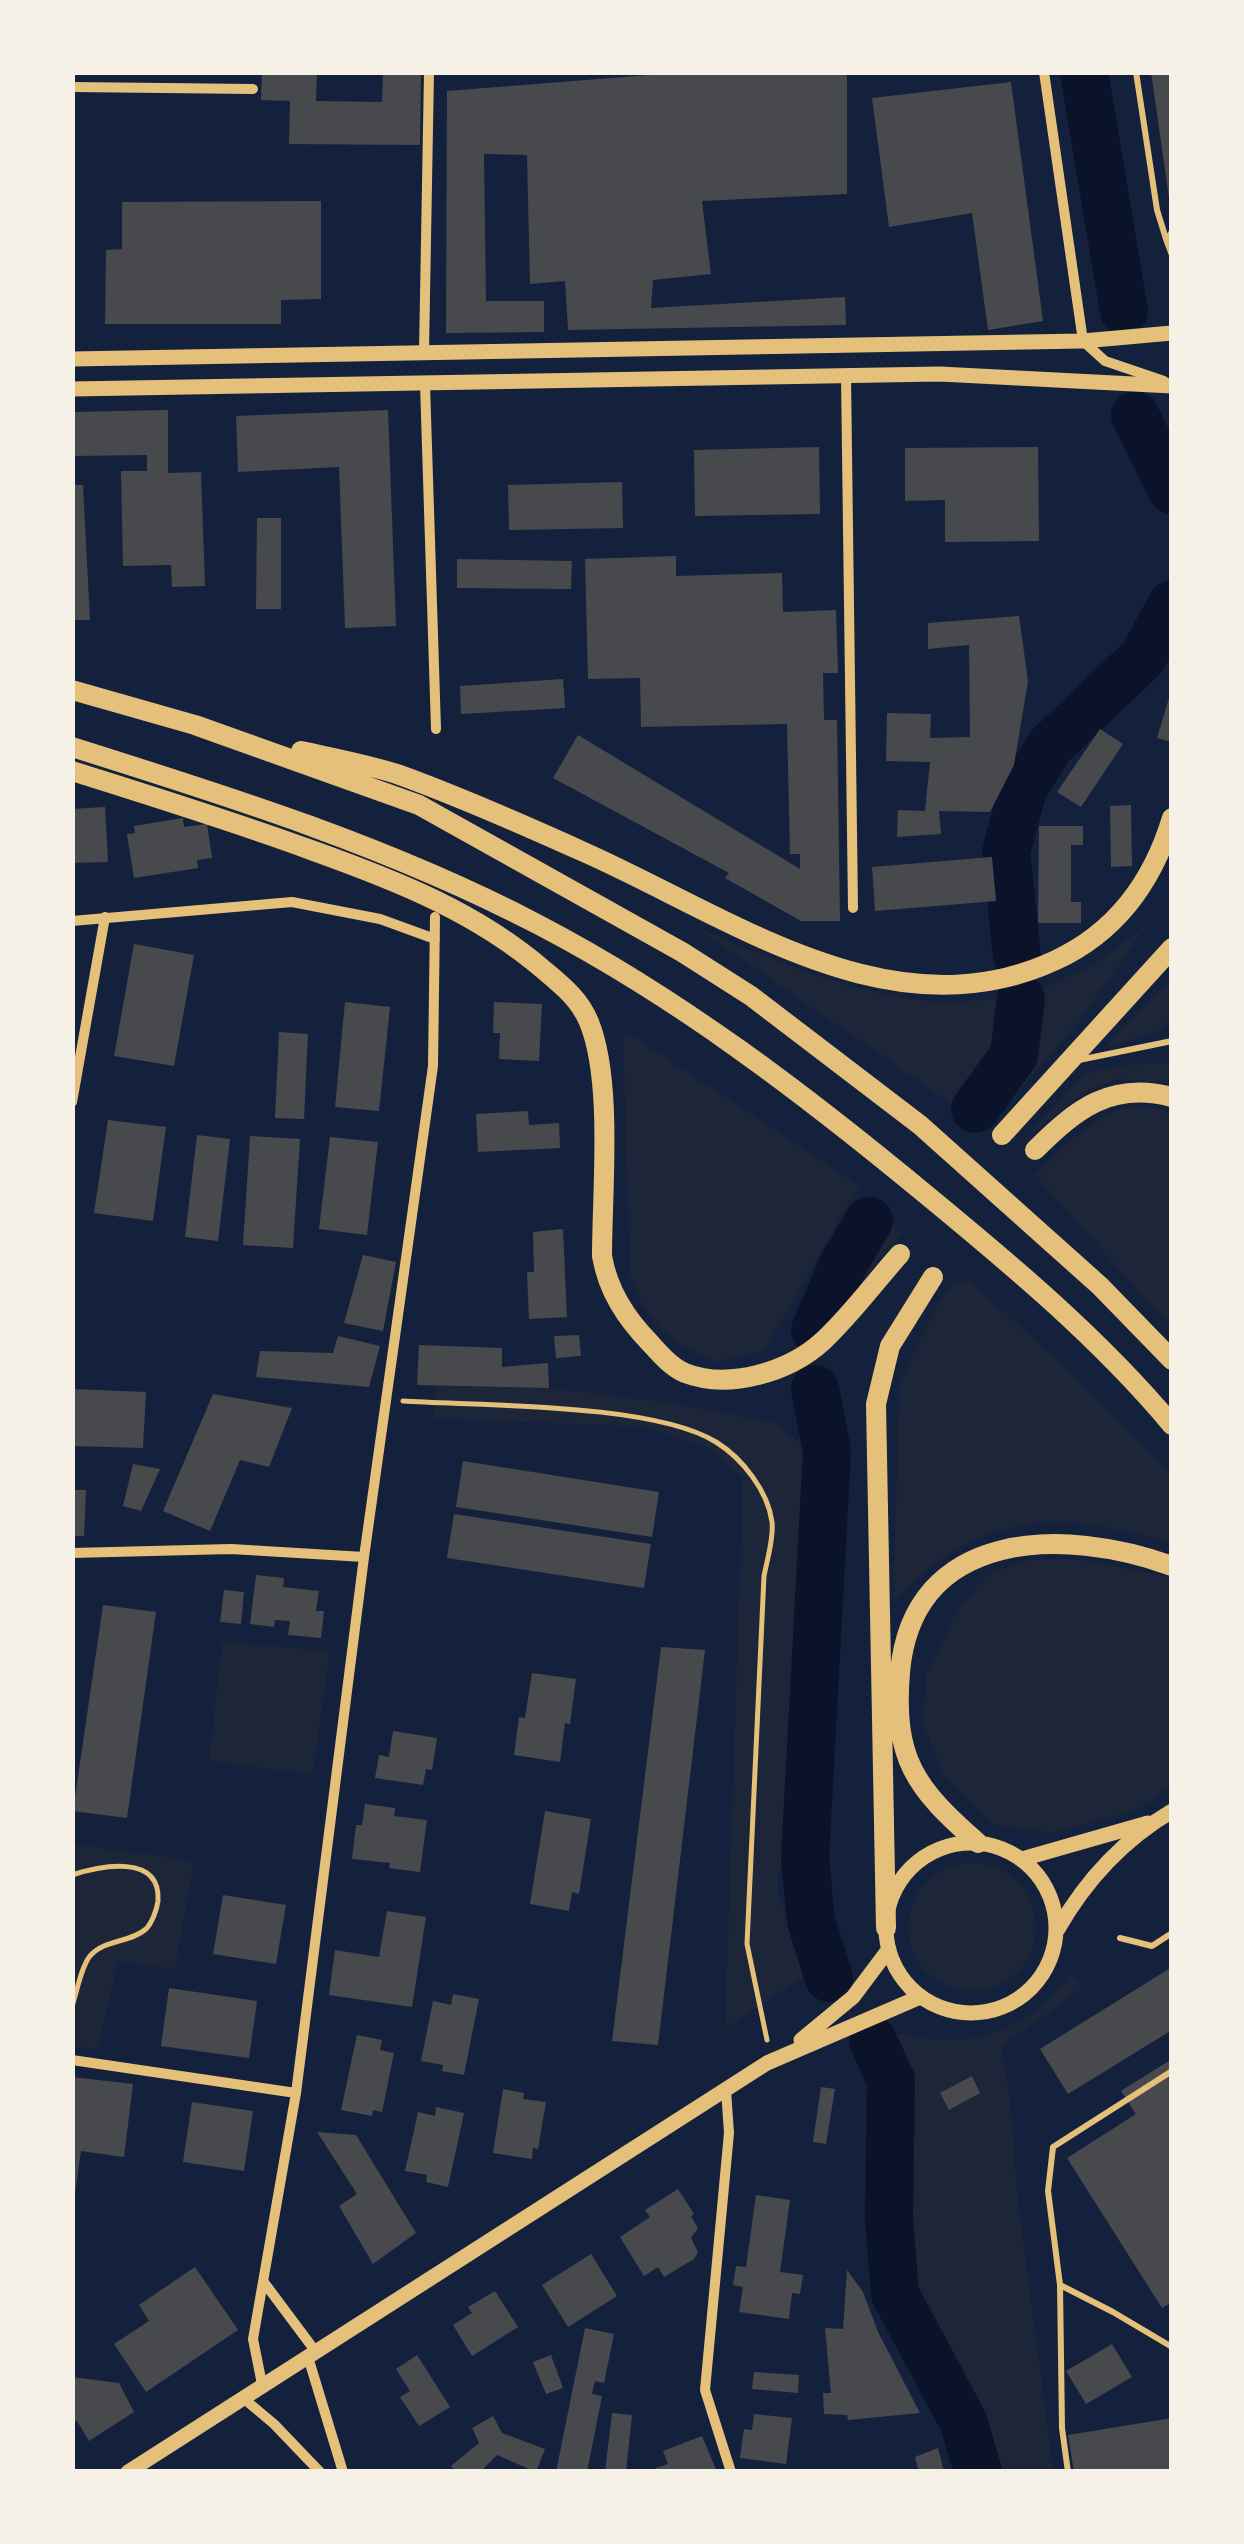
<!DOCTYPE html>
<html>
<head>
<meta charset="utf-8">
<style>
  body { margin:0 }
  #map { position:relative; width:1244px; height:2544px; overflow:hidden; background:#14213d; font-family:Mulish,sans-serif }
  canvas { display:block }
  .frame { position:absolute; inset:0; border:75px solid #f6f1e7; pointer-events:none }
</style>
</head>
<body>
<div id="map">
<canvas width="1244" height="2544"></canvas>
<div class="frame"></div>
</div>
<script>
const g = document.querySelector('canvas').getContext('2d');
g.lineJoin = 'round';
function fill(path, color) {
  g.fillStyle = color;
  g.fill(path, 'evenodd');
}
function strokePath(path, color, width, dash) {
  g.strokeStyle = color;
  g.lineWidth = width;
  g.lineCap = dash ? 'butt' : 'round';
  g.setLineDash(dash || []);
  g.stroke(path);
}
fill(new Path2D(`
  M1147,925L1080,1020L982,1133L979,1127L1032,1051L1039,990L1094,965Z
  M694,926C775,960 854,997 944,1002C961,1003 980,1000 998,998C1008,1039 976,1073 952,1104Z
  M1171,978V1018L1159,1031L1103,1049Z
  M623,1030L859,1186L765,1350L716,1362C670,1341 645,1324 630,1274Z
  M1171,1063V1083L1116,1079L1084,1092L1023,1141L1084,1074L1123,1065Z
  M1129,1106L1159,1109L1171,1116V1327L1035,1175C1064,1147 1090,1118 1129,1106Z
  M888,1220L901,1233L827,1321L866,1242Z
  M970,1281L1051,1355L1171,1474V1545C1155,1536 1137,1534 1119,1530C1024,1509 959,1532 893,1602L900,1382L939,1302L953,1282Z
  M437,1386L549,1388L678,1404L775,1423L800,1443L807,1479V1582L778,1892L806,1976L725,2028L743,1477L706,1447L642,1426L433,1419Z
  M1075,1559L1171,1577V1786L1136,1810L1052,1833L994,1825L943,1774L923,1723L926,1676L958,1608L988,1575L1027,1560Z
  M222,1642L330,1651L313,1774L209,1761Z
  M73,1844L194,1861L175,1969L118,1961L98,2049L73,2046Z
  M908 1927a64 64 0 1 1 128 0a64 64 0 1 1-128 0Z
  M1071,1972L1082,1988L1001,2047L1010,2098L1017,2191L1053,2471H988C971,2422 941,2324 906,2289L903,2218L914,2178L894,2034C913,2035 932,2041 950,2040C1001,2039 1043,2013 1071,1972Z`), '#1d2539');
strokePath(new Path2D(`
  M1084,72L1124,311
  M1135,415L1172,490
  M1017,956L1006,852L1023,789L1050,746L1143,657L1172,604
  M975,1109L1014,1055L1021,999
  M815,1330L843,1265L869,1221
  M815,1389L827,1451L805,1858L811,1921L829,1978
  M873,2041L891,2080L889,2219L895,2294L964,2423L978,2472`), '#0b132b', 48);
fill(new Path2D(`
  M262,72H317L316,101L382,102L383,72H421L420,145L289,144L290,101L261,100Z
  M687,72H847V194L702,201L711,274L653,280L651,308L845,297L846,325L568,330L565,281L530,284L527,155L484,154L486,301H544V332L446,333L447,91Z
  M1151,72H1172V198H1169Z
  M1011,82L1043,321L988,330L972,213L889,227L872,98Z
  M321,201V299L281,300V324H105L106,250L122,249V202Z
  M168,410V473L201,472L205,586L172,587L171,565L123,566L121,471H147V455L72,456V412Z
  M388,410L396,626L345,628L339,467L238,472L236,416Z
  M819,447L820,514L695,516L694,450Z
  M1038,447L1039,541L945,542V500L905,501V448Z
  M622,482L623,528L509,530L508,485Z
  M72,485H83L90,620H72Z
  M257,518H281V609H256Z
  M676,556V576L782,573L783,612L836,610L838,673H823L824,720H837L840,921H801L725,878L729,873L553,778L578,735L800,869V854H790L787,724L641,727L640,678L588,679L585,559Z
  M457,559L572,561L571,589L457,588Z
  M1019,616L1028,681L1014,765L990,812L939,811L941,834L897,837L898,810L925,811L930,762L886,761L887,713L931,714L930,738L970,737L969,645L928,649V623Z
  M563,679L565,708L461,714L460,686Z
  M1172,688V742L1157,738Z
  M1100,729L1123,744L1081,807L1057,792Z
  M1131,805L1132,866L1111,867L1110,806Z
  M105,807L108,862L72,863V809Z
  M183,818L184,827L207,824L212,858L197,860L198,868L134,878L127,834L135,833L134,826Z
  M1039,826H1083V845H1071V902H1081V923H1038Z
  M992,857L996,901L875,911L872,867Z
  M134,944L194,955L174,1066L114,1056Z
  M345,1002L390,1007L379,1111L335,1107Z
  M494,1002L542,1004L539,1061L499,1059L500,1033H493Z
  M279,1032L308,1034L304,1119L275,1118Z
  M528,1111L529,1125L559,1123L560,1148L478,1152L476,1114Z
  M108,1120L166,1127L153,1221L94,1213Z
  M197,1135L230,1139L218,1241L185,1237Z
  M250,1136L300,1139L293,1248L243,1245Z
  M330,1137L378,1142L367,1235L319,1229Z
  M563,1229L567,1317L529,1319L527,1272H534L533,1232Z
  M363,1255L396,1262L383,1331L344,1323Z
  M579,1335L581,1356L556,1358L554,1336Z
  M338,1336L380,1346L369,1387L256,1377L260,1351L333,1353Z
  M419,1345L502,1348V1367L548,1363L549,1388L417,1385Z
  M72,1389L146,1392L143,1448L72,1446Z
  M213,1394L292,1408L269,1467L240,1460L210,1531L163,1511Z
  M463,1461L659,1492L652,1537L456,1507Z
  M133,1464L160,1469L141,1511L123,1506Z
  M72,1490H86L84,1536H72Z
  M454,1514L651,1544L644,1588L447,1558Z
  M256,1575L284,1578L283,1587L319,1591L316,1611H324L321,1638L288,1635L290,1621L275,1620L274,1627L250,1624Z
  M224,1590L244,1592L241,1624L220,1622Z
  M103,1605L156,1612L127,1818L73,1811Z
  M661,1647L705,1650L658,2045L612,2041Z
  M532,1673L576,1679L570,1724L565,1723L560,1762L514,1755L519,1717L525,1718Z
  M393,1731L437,1738L432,1770L426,1769L423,1785L375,1778L379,1755L389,1757Z
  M365,1804L395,1808L394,1816L427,1820L420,1872L389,1868L390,1863L352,1859L356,1825H362Z
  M545,1811L591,1819L579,1894L572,1892L569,1911L530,1904Z
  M223,1895L286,1905L276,1964L213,1954Z
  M387,1911L426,1917L412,2007L329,1995L335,1950L379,1957Z
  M1172,1967V2030L1068,2094L1040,2049Z
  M169,1988L257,2001L249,2058L161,2046Z
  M453,1994L479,1999L464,2075L442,2071L443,2065L421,2061L433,2001L451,2005Z
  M357,2035L382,2040L380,2050L394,2053L382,2112L373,2110L372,2116L341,2110Z
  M1172,2059V2302L1162,2308L1067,2158L1136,2114L1121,2091Z
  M972,2076L980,2093L949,2110L940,2093Z
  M72,2077L133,2084L124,2157L81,2151L75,2193Z
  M821,2087L835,2089L826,2144L813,2142Z
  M503,2089L524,2093L523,2099L546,2102L538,2149L533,2148L532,2159L493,2153Z
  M192,2102L253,2111L244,2171L183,2162Z
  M436,2107L464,2113L448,2187L426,2182L427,2175L405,2171L418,2112L435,2116Z
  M317,2132L356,2135L416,2233L373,2264L339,2206L357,2194Z
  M678,2189L694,2214L691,2216L698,2228L691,2238L698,2252L694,2259L664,2277L658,2267L644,2276L620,2237L650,2217L645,2210Z
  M756,2195L790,2200L780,2272L803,2275L800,2294L792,2293L789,2319L739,2312L743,2287L733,2285L736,2266L746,2267Z
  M591,2254L617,2296L568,2327L542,2285Z
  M195,2267L238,2330L146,2392L114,2344L149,2321L139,2305Z
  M847,2270L863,2292L878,2332L920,2413L848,2420L847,2415L824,2414L823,2393H831L825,2328L843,2329Z
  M495,2291L518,2327L472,2356L453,2325L472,2313L468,2307Z
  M585,2328L614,2334L604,2383L595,2381L592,2394L602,2396L587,2472H556Z
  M1112,2344L1132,2377L1086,2404L1066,2371Z
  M417,2355L450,2407L419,2426L400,2397L410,2391L396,2369Z
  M551,2355L563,2388L546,2394L533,2362Z
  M754,2372L799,2375L798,2393L752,2389Z
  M72,2377L119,2383L134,2412L89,2441L77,2421H72Z
  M612,2413L632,2415L626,2472H605Z
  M754,2414L792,2418L786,2464L740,2458L744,2429L752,2430Z
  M493,2416L502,2433L545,2449L536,2472L497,2455L480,2472H456L451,2466L479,2443L472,2428Z
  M1172,2418V2472H1074L1068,2435Z
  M702,2436L717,2472H656V2468L668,2464L663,2451Z
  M938,2448L944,2472H919L915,2457Z`), '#48494c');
strokePath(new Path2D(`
  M403,1401C481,1406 653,1403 716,1442C742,1458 768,1491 772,1522C774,1538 767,1560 764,1576L747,1944L767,2040
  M72,1875C100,1866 161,1853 158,1901C157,1909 152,1923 146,1929C130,1943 105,1939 90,1956C81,1967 77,1992 72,2006`), '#e5c07b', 5);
strokePath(new Path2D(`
  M1136,72L1157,210L1167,242
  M1172,231L1167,242L1172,255
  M1079,1060L1172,1041
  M1120,1938L1152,1946L1172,1933
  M1172,2071L1053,2147L1048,2191L1060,2285L1113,2312L1172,2347
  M1060,2285L1062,2428L1068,2472`), '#e5c07b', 6);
strokePath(new Path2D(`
  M1044,72L1083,341L1105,361L1164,381
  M72,87L253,89
  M424,352L429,72
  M846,376L853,908
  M425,384L436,729
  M72,921L292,902L380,919L435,939
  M72,1102L105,917
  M72,1553L231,1549L364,1557
  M72,2060L296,2093
  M726,2090L729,2133L705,2390L731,2472
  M263,2281L316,2352
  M308,2357L343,2472
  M262,2384L253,2339L296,2093L364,1557L433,1066L435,917
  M243,2398L274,2424L320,2472`), '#e5c07b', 10);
strokePath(new Path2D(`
  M72,359L1083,341L1172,333
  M72,389L940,374L1172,386
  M886 1928a85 85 0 1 1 170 0a85 85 0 1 1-170 0Z
  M1022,1859L1148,1823
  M1058,1929C1086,1880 1123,1840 1172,1811
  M801,2040L853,1997L889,1949
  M128,2472L767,2063L920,1997`), '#e5c07b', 15);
strokePath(new Path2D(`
  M72,690L195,725L419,805L682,952L751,996L920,1125L1100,1286L1172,1360
  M72,747C231,797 390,847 539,925C679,998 807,1096 929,1197C1014,1267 1101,1340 1172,1425
  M301,751C333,758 366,764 397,774C461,797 524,825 586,853C730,917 892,1037 1056,960C1116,932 1153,881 1172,818
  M72,771C152,796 232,821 311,850C395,880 477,912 545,971C563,986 580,1000 589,1022C613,1081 602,1190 602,1256C608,1291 626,1318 650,1343C660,1354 671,1367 685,1373C729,1390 789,1372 823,1341C851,1315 875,1282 900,1254
  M1002,1135L1172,948
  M1035,1150C1076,1109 1111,1081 1172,1097
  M978,1843C915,1788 893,1759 900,1672C913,1528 1065,1527 1172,1566
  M886,1928L876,1404L890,1346L933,1277`), '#e5c07b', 20);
</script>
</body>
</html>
